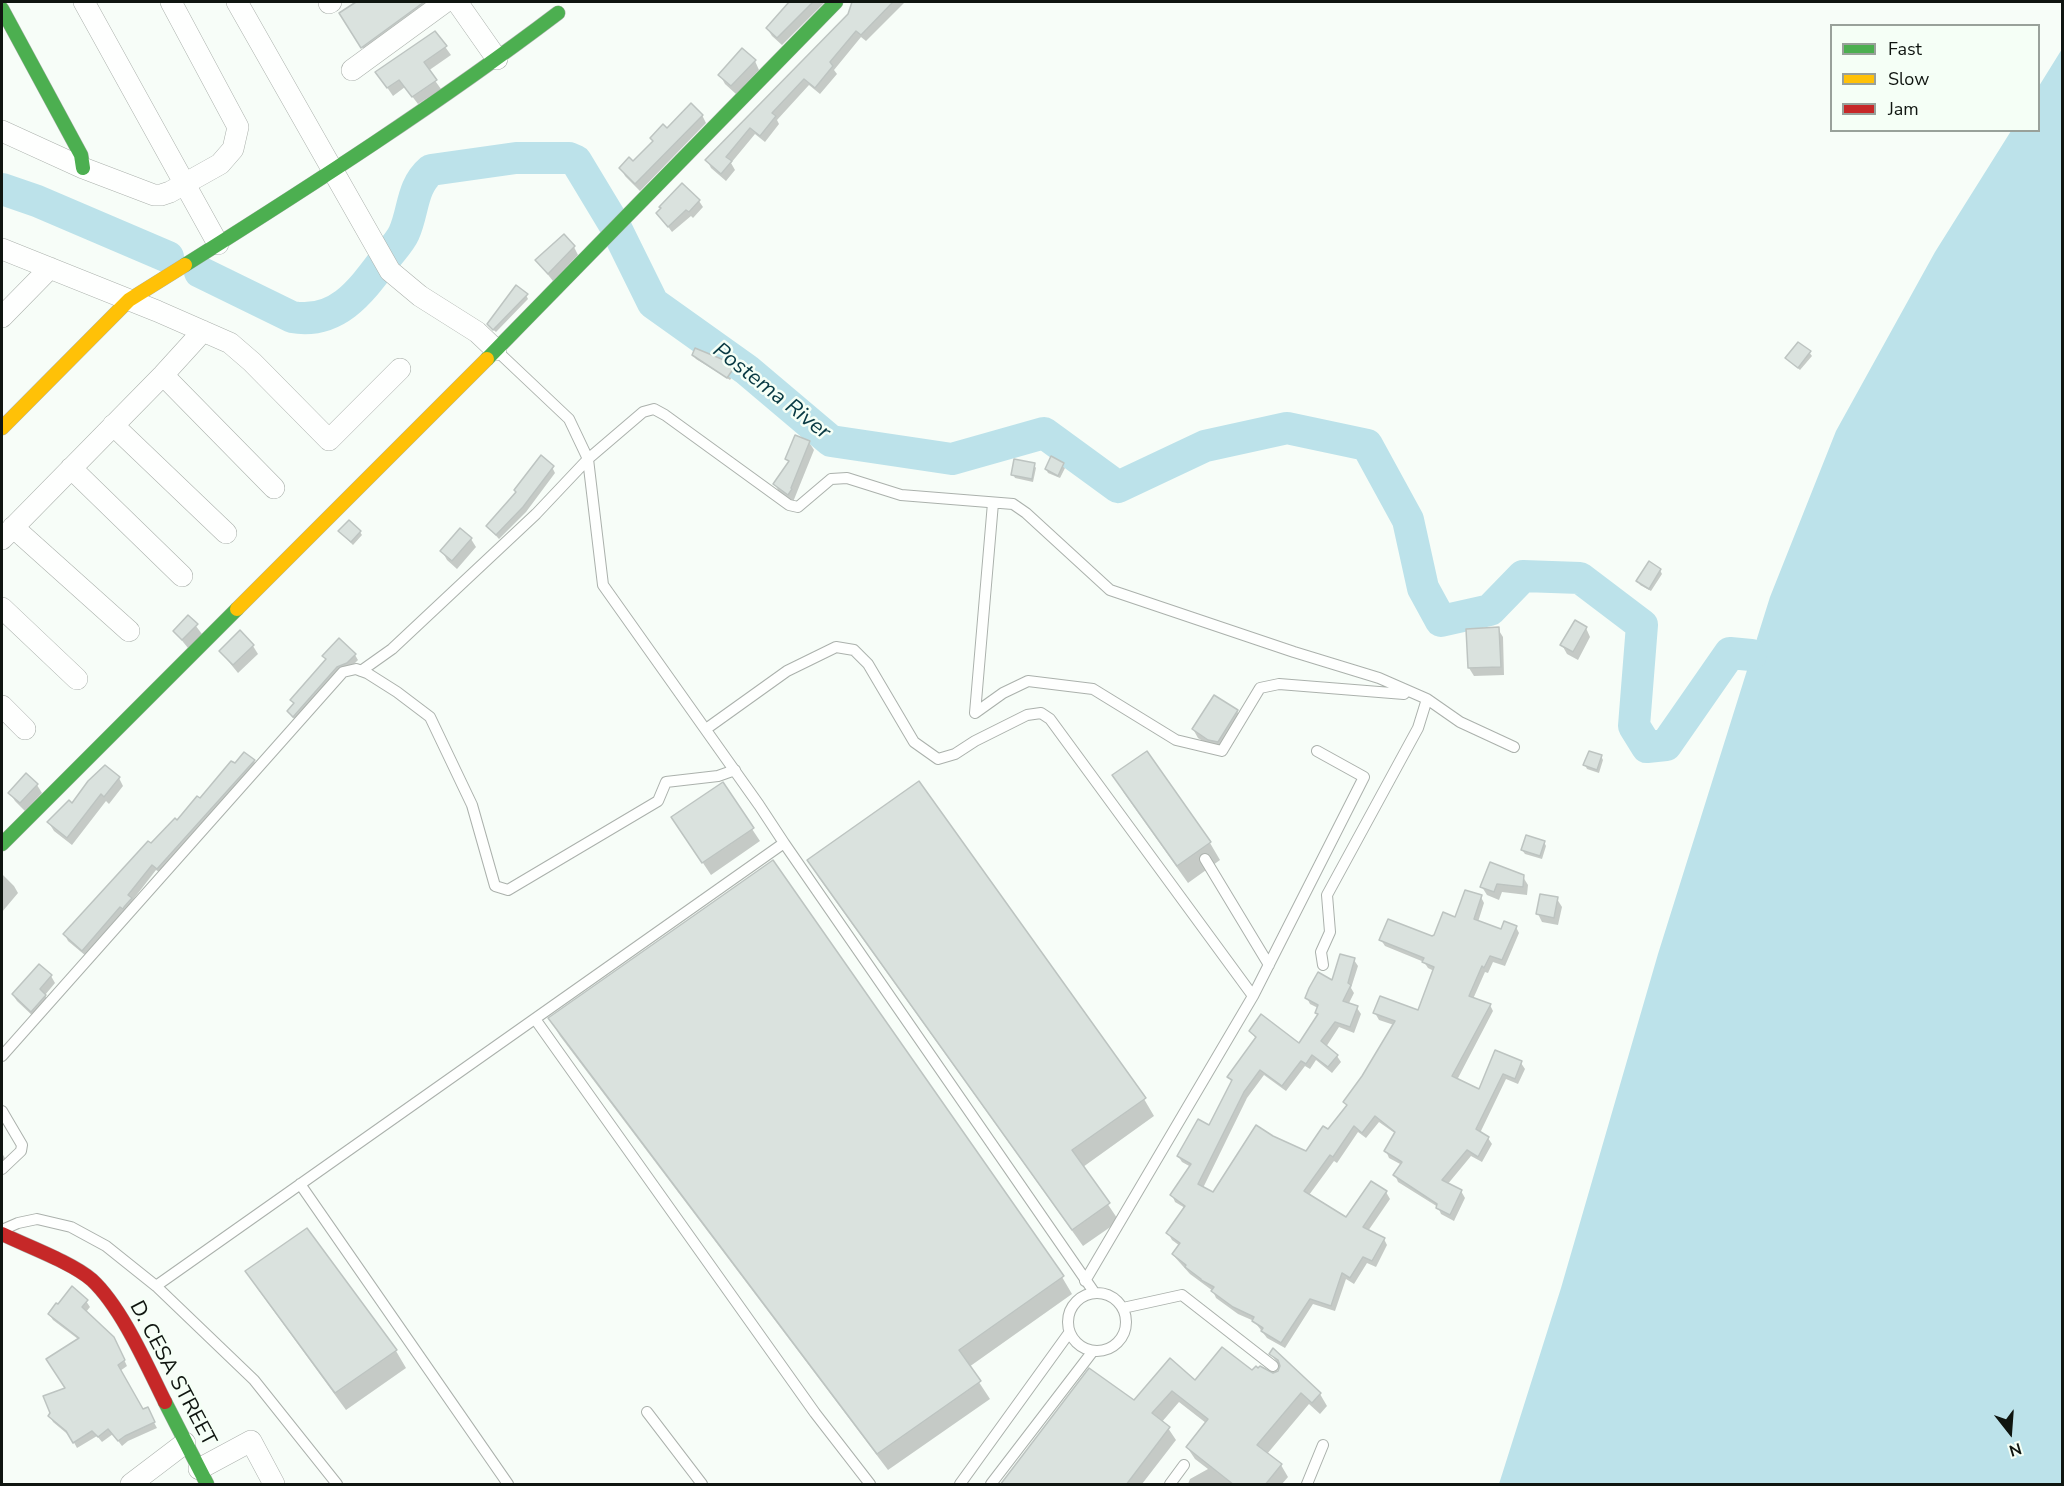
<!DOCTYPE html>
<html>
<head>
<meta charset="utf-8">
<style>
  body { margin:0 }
  #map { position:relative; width:2064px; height:1486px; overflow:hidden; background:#f7fdf8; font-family:"Nunito Sans",sans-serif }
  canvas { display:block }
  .frame { position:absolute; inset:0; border:3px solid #0f1510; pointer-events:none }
  .legend { position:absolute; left:1830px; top:24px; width:210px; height:108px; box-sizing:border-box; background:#f5fff6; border:2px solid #99a19a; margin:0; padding:8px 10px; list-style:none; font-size:18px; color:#0f1510 }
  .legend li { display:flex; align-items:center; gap:12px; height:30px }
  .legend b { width:30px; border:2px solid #99a19a }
  .north { position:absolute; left:1980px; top:1402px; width:60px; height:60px; -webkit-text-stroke:4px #f5fff6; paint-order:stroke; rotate:163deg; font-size:16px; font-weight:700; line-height:24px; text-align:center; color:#0f1510 }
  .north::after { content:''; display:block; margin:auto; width:21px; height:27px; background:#0f1510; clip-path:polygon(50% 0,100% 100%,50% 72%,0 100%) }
</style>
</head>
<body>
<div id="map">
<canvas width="2064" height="1486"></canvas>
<div class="frame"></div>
<ul class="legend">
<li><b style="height:8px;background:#4caf50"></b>Fast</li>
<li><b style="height:8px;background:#ffc107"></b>Slow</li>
<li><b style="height:8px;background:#c62828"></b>Jam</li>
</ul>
<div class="north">N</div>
</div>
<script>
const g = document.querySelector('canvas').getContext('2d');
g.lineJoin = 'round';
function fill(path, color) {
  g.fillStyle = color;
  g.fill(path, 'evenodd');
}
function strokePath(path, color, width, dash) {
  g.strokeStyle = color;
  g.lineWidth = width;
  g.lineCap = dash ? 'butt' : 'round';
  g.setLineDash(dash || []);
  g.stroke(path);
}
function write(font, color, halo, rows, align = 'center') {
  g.font = font + ' "Nunito Sans",sans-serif';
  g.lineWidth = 5;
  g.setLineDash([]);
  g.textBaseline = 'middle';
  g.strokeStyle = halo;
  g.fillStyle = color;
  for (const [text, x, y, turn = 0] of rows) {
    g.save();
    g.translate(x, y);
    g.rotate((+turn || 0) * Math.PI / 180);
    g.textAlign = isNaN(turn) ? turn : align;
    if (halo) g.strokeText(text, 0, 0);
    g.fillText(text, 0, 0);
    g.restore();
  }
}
fill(new Path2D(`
  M2062,49V1484H1499L1561,1288L1658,954L1770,597L1836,431L1935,252L2011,131L2038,130L2039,86Z`), '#bce2ea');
fill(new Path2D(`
  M359,2H428L367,55L341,13Z
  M794,2H825L782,45L772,36L767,28Z
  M853,2H905L866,41L861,37L834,70L837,74L820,94L809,85L777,120L779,124L765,142L755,134L731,163L735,170L726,181L711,168L707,160L849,14L854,6Z
  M435,33L451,55L428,71L441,89L418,104L405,87L393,96L382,80Z
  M742,50L755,61L759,70L736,94L725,84L720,75Z
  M702,115L706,123L640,191L625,176L621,168L633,163L667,130Z
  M699,201L703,207L693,218L691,216L672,232L658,213Z
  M574,247L578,255L553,281L537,261Z
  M526,295L528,299L496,332L491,328Z
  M1809,352L1812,356L1800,370L1787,358Z
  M693,355L734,366L737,370L730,380L696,359Z
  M809,442L814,450L793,502L779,492L775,484L789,463L787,459Z
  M1063,464L1065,468L1060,478L1048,473L1046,469Z
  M1034,465L1036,468L1033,482L1015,478L1013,474Z
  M552,467L555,473L526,512L499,539L487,526L517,493Z
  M340,532H360L362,535L353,545Z
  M471,539L476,547L457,569L447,560L442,551Z
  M1660,570L1662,574L1651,591L1640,585L1638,581Z
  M189,617L202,634L188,648L175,632Z
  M1586,628L1590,637L1578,660L1567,654L1562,645Z
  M1498,629L1503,637L1504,675L1474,676L1469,668Z
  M253,646L258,654L238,673L220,651Z
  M355,655L358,660L297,721L292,717L288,711L294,705L292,701L327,660Z
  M1237,711L1241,720L1223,750L1214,748L1198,738L1193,729Z
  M1601,756L1603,760L1599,773L1587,769L1585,765Z
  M254,761L257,767L162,874L156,870L132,901L134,905L86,956L68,941L65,935L151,845L235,765Z
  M26,775L37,785L42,793L25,811L15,801L10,793Z
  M1114,776L1210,843L1220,860L1188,883L1124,793Z
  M119,778L123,786L109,804L106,801L72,845L54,831L49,823Z
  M752,829L760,841L711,875L681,830Z
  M1544,842L1546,846L1542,859L1525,854L1522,850Z
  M809,861L1144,1099L1154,1116L1083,1167L1119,1221L1083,1246L819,878Z
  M2,874L14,886L18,893L2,912Z
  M1523,877L1528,885L1527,895L1502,892L1499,900L1487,895L1482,887Z
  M1481,897L1484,903L1478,922L1502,931L1516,927L1519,933L1505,966L1493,962L1488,973L1485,972L1473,999L1490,1005L1493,1011L1457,1080L1479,1091L1496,1052L1521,1063L1525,1069L1518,1084L1506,1079L1480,1133L1488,1138L1492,1144L1482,1162L1471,1156L1447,1185L1461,1191L1465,1198L1454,1221L1441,1214L1438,1207L1398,1182L1395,1175L1402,1165L1389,1158L1386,1151L1396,1134L1379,1122L1366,1138L1358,1132L1337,1163L1334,1161L1309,1195L1347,1219L1386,1192L1390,1199L1368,1231L1384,1239L1387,1245L1376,1267L1367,1263L1354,1284L1346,1279L1335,1311L1313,1304L1285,1348L1267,1338L1254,1321L1238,1314L1216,1298L1213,1291L1190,1274L1173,1255L1180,1246L1172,1240L1168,1233L1185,1208L1175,1202L1172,1195L1191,1167L1182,1162L1178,1156L1209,1127L1232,1083L1229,1077L1256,1039L1251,1031L1299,1045L1319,1016L1317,1013L1318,1008L1310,1004L1307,998L1333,983L1354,960L1358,966L1351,988L1354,993L1348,1005L1357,1008L1361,1014L1354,1033L1339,1027L1326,1047L1337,1056L1341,1062L1332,1073L1316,1060L1310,1069L1305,1066L1286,1091L1264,1075L1247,1098L1203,1188L1214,1194L1272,1137L1306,1152L1328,1131L1348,1107L1345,1102L1363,1077L1394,1025L1379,1020L1375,1013L1419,1012L1434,971L1428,968L1424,962L1385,946L1381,940L1432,938Z
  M1557,899L1562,907L1558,925L1542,922L1538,914Z
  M39,966L51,976L55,983L45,995L49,1003L35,1018L17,1001L13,995Z
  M550,1019L1062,1277L1072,1294L969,1367L990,1399L888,1470L560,1036Z
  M2,1153L9,1165L2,1173Z
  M307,1230L396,1351L406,1368L346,1410L257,1288L247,1271Z
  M86,1301L90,1307L86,1312L117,1345L127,1366L120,1371L143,1411L150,1415L157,1428L128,1441L122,1446L113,1434L102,1442L97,1436L77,1448L71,1437L53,1422L50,1416L67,1389L78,1339L53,1320L49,1314Z
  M1271,1354L1320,1394L1327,1406L1320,1414L1309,1404L1267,1454L1281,1465L1288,1477L1282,1484H1188L1190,1479L1208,1469L1195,1459L1187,1447L1206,1423L1179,1402L1161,1423L1168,1428L1176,1440L1142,1484H1000L1134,1402L1196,1382L1252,1373L1272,1375L1280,1372L1281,1368Z`), '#0003');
strokePath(new Path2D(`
  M2,189L37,201L168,257
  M200,272L292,317C337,325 361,291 385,259C391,251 400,242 404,233C414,211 411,187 431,170L516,158H569L576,161L614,224L653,303L747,370L831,441L952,459L1044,433L1118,487L1205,446L1287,428L1367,445L1408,520L1423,588L1441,621L1490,610L1523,576L1580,578L1642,625L1634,726L1647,747L1666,745L1730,653L1751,655`), '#bce2ea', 32);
const building = new Path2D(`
  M356,2H424L361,48L339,13Z
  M789,2H813L777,38L766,28Z
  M852,2H893L861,35L856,31L830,62L833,66L815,88L804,79L772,113L776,116L760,136L750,128L726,157L732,161L721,174L705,160L848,14Z
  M435,31L447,46L424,62L437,80L412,97L399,80L387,88L375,72Z
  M742,48L756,60L731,86L718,75Z
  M691,103L703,115L635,184L619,168L629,157L633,161L653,141L650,138L663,124L667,128Z
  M682,183L700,200L689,212L686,210L668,227L656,213L661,208L659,207Z
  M564,234L575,246L548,274L535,260Z
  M516,285L528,294L493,330L487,324Z
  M1798,342L1811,351L1798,368L1785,358Z
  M695,348L736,365L727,378L692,355Z
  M795,435L810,441L791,488L792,489L788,495L773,484L789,461L785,459Z
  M541,455L554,466L523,507L496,535L486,526L516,492L514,490Z
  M1051,456L1064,463L1058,476L1045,469Z
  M1014,459L1035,463L1032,479L1011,475Z
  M349,520L361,531L351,542L338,531Z
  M460,528L472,538L452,561L440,551Z
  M1649,561L1661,569L1649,589L1636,581Z
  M188,615L198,624L182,640L173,631Z
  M1575,620L1587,627L1573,652L1560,645Z
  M1499,627L1501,667L1468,668L1466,629Z
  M240,630L254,645L233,665L219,651Z
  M339,638L356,654L347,663L337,667L293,717L287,711L294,703L290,700L326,659L322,656Z
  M1214,695L1238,710L1218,742L1208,740L1192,729Z
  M1147,751L1211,842L1177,866L1112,775Z
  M1589,751L1602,755L1597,770L1583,765Z
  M244,752L255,760L157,869L152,865L128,895L132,898L124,907L123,909L120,907L82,951L63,934L148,841L151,843L175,818L177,820L197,796L200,798L231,761L235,763Z
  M105,765L120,777L104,797L101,794L67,838L47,822L69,800L72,803L88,781Z
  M26,773L38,784L20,803L8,793Z
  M919,781L1146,1098L1072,1150L1110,1203L1072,1230L807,860Z
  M723,782L754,828L702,863L671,817Z
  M1526,835L1545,841L1540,856L1521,850Z
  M773,860L1064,1276L959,1350L981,1381L877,1454L548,1018Z
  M1490,862L1524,875L1523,887L1497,884L1494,892L1480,887Z
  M1465,890L1482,895L1474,919L1501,929L1504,921L1517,926L1502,960L1490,956L1484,968L1482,966L1469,996L1491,1004L1452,1076L1479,1089L1495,1050L1522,1061L1515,1079L1503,1074L1476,1129L1489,1137L1478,1157L1467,1150L1442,1180L1462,1190L1450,1215L1436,1208L1437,1204L1393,1175L1402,1162L1384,1151L1395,1132L1375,1116L1362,1133L1354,1126L1333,1157L1330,1155L1304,1191L1346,1217L1371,1181L1387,1191L1363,1227L1385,1238L1372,1261L1363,1257L1350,1278L1342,1273L1331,1306L1310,1299L1281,1343L1261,1331L1263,1328L1252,1321L1254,1317L1233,1307L1211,1291L1214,1287L1201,1280V1279L1185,1267L1186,1265L1172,1254L1180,1243L1166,1233L1185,1206L1170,1195L1191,1164L1177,1156L1198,1119L1209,1125L1232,1080L1227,1077L1256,1037L1249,1031L1261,1014L1299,1043L1318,1014L1315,1013L1318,1005L1305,998L1309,988L1318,972L1332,980L1340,954L1355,958L1348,983L1351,985L1343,1001L1358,1006L1350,1027L1335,1022L1321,1041L1338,1055L1328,1067L1312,1055L1306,1064L1301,1061L1282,1086L1260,1070L1244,1092L1198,1184L1213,1192L1256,1125L1273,1136L1306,1151L1323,1126L1328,1129L1347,1105L1343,1102L1362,1076L1395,1021L1373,1013L1380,996L1418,1010L1434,967L1422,962L1424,958L1379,940L1388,919L1432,936L1434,935L1443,912L1455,917Z
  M1540,894L1558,897L1554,918L1536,914Z
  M39,964L52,975L40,989L46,995L31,1012L12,994Z
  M307,1228L397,1350L335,1393L245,1271Z
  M72,1286L88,1300L82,1307L114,1337L125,1360L118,1365L143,1409L148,1407L155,1422L125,1436L118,1441L108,1429L98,1437L92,1431L73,1443L66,1431L48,1416L50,1413L43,1396L65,1388L46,1359L79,1338L48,1314L56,1303L58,1304Z
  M1222,1347L1252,1370L1256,1366L1258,1368L1260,1366L1273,1373L1278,1371L1280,1366L1278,1360L1269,1354L1273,1348L1321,1393L1312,1403L1301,1393L1257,1445L1282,1464L1265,1485H1234L1186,1447L1208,1419L1172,1391L1152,1413L1170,1427L1126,1485H1000L1089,1368L1134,1400L1170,1358L1195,1380Z`);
fill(building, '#dae2de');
strokePath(building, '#bdc4c1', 1.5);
const lane = new Path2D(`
  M496,350L569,419L588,459L603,585L759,805L784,843
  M361,671L392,649L536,514L588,459L643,412L654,409L665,415L789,505L798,507L831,479L847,478L901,495L1013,504L1026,513L1110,590L1294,652L1379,678L1427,699L1460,722L1514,747
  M975,713L1003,693L1028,681L1093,689L1176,740L1222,751L1260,688L1279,684L1404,694
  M975,713L993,503
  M706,729L787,671L836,647L854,650L868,664L914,742L938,759L955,754L975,741L1027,715L1041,713L1050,719L1253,996
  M1205,859L1269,965
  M1323,965L1321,952L1330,932L1327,895L1418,728L1427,699
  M535,1019L815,1413L870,1484
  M2,1056L343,672L356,669L367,673L397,692L430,717L472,805L495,886L508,890L658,801L666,782L718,776L735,770
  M2,1111L22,1145L21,1151L2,1169
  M300,1184L508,1484
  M2,1230L18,1223L37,1219L71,1227L106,1246L156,1286L254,1380L337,1484
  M1085,1281L1253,996L1364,777L1317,751
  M156,1286L784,843L1094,1292
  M1068 1322a29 29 0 1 1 58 0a29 29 0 1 1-58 0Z
  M1123,1308L1182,1295L1273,1366
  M647,1412L702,1484
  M960,1484L1069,1333
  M991,1484L1093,1351
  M1170,1484L1184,1465
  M1307,1484L1323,1445`);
const street = new Path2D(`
  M84,2L218,244
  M237,2L390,271L420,296L477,332L496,350
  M457,2L497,59
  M329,3L331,2
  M352,70L445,2
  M2,131L83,168L154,195H161L170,192L220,164L233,149L238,127L171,2
  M2,249L157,311L230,343L252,362L329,440L400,369
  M2,317L50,268
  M163,375L274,488
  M113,425L226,533
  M71,468L182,576
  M13,527L129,631
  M2,539L163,375L203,331
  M2,608L77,679
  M2,706L25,729
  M199,1469L251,1441L274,1484
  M131,1484L185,1443`);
const fast = new Path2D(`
  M2,9L81,155L83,168
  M185,265C312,185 438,104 558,13
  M487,359L836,2
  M2,844L237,609
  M165,1402L207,1484`);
const slow = new Path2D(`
  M2,428L129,300L185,265
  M237,609L487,359`);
const jam = new Path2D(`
  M2,1234C27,1246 73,1263 92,1280C122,1308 147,1366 165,1402`);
strokePath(lane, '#abb1ac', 12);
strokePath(street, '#abb1ac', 22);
strokePath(fast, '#abb1ac', 15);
strokePath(slow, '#abb1ac', 15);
strokePath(jam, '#abb1ac', 15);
strokePath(lane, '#fefffe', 10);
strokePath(street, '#fefffe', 21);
strokePath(fast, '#4caf50', 14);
strokePath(slow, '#ffc107', 14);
strokePath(jam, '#c62828', 14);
write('21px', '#0f1510', '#f5fff6', [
  ["D. CESA STREET",172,1374,62]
]);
write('italic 22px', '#083943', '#f5fff6', [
  ["Postema River",771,392,38]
]);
</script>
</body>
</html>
